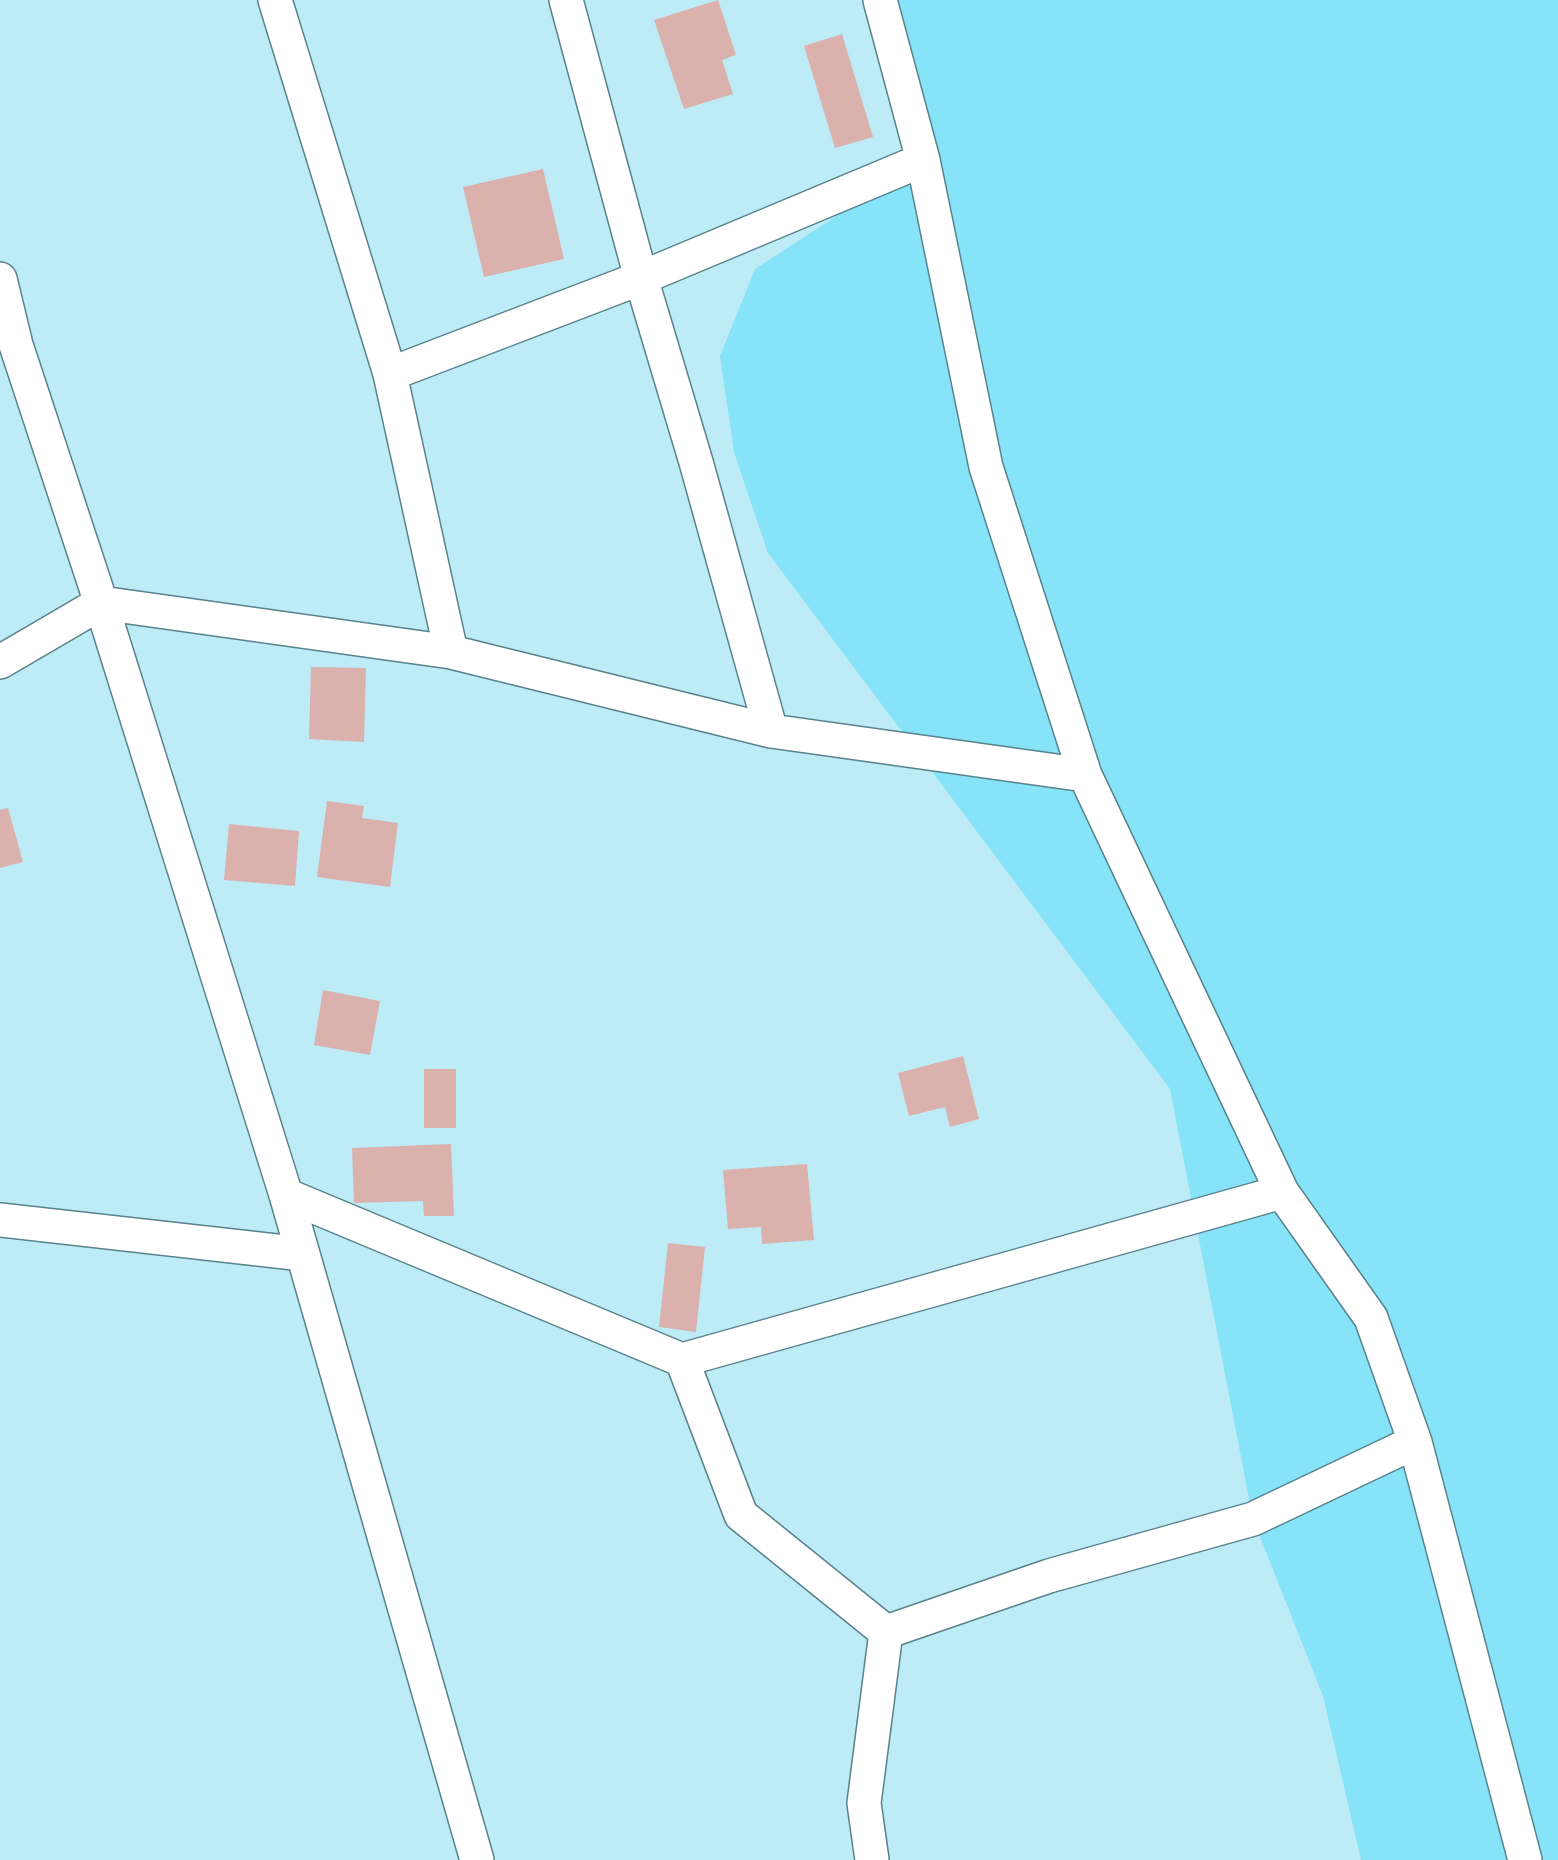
<!DOCTYPE html>
<html>
<head>
<meta charset="utf-8">
<style>
  body { margin:0 }
  canvas { display:block; background:#bdebf6 }
</style>
</head>
<body>
<canvas width="1558" height="1860"></canvas>
<script>
const g = document.querySelector('canvas').getContext('2d');
g.lineJoin = 'round';
function fill(path, color) {
  g.fillStyle = color;
  g.fill(path, 'evenodd');
}
function strokePath(path, color, width, dash) {
  g.strokeStyle = color;
  g.lineWidth = width;
  g.lineCap = dash ? 'butt' : 'round';
  g.setLineDash(dash || []);
  g.stroke(path);
}
fill(new Path2D(`
  M893,0H1558V1860H1361L1323,1696L1253,1519L1170,1089L768,553L734,452L720,356L755,269L923,160Z`), '#86e3f8');
fill(new Path2D(`
  M718,0L736,55L722,60L733,94L684,109L654,20Z
  M842,34L873,137L835,148L804,46Z
  M543,169L564,259L484,277L463,187Z
  M311,667L366,668L364,742L309,739Z
  M327,801L364,806L362,818L398,823L390,887L317,877Z
  M8,808L23,862L0,868V810Z
  M229,824L299,831L295,886L224,880Z
  M323,990L380,1001L370,1055L314,1045Z
  M963,1056L979,1119L950,1127L945,1107L909,1116L898,1073Z
  M424,1069H456V1128H424Z
  M451,1144L454,1216H424L423,1201L354,1203L352,1148Z
  M807,1164L814,1240L762,1244L761,1227L728,1229L723,1170Z
  M668,1243L705,1247L696,1332L659,1327Z`), '#dbb1ae');
const minor = new Path2D(`
  M275,0L390,374L451,652
  M566,0L641,278L696,462L771,731
  M880,0L923,160L986,467L1085,775L1282,1192L1371,1318L1415,1442L1525,1860
  M0,279L16,345L101,603L286,1195L477,1860
  M390,374L641,278L923,160
  M0,662L101,603L451,652L771,731L1085,775
  M286,1195L682,1360L1282,1192
  M0,1220L303,1254
  M682,1360L741,1515L886,1632
  M886,1632L1049,1576L1253,1519L1415,1442
  M872,1860L864,1803L886,1632`);
strokePath(minor, '#58838d', 36);
strokePath(minor, '#fff', 33);
</script>
</body>
</html>
